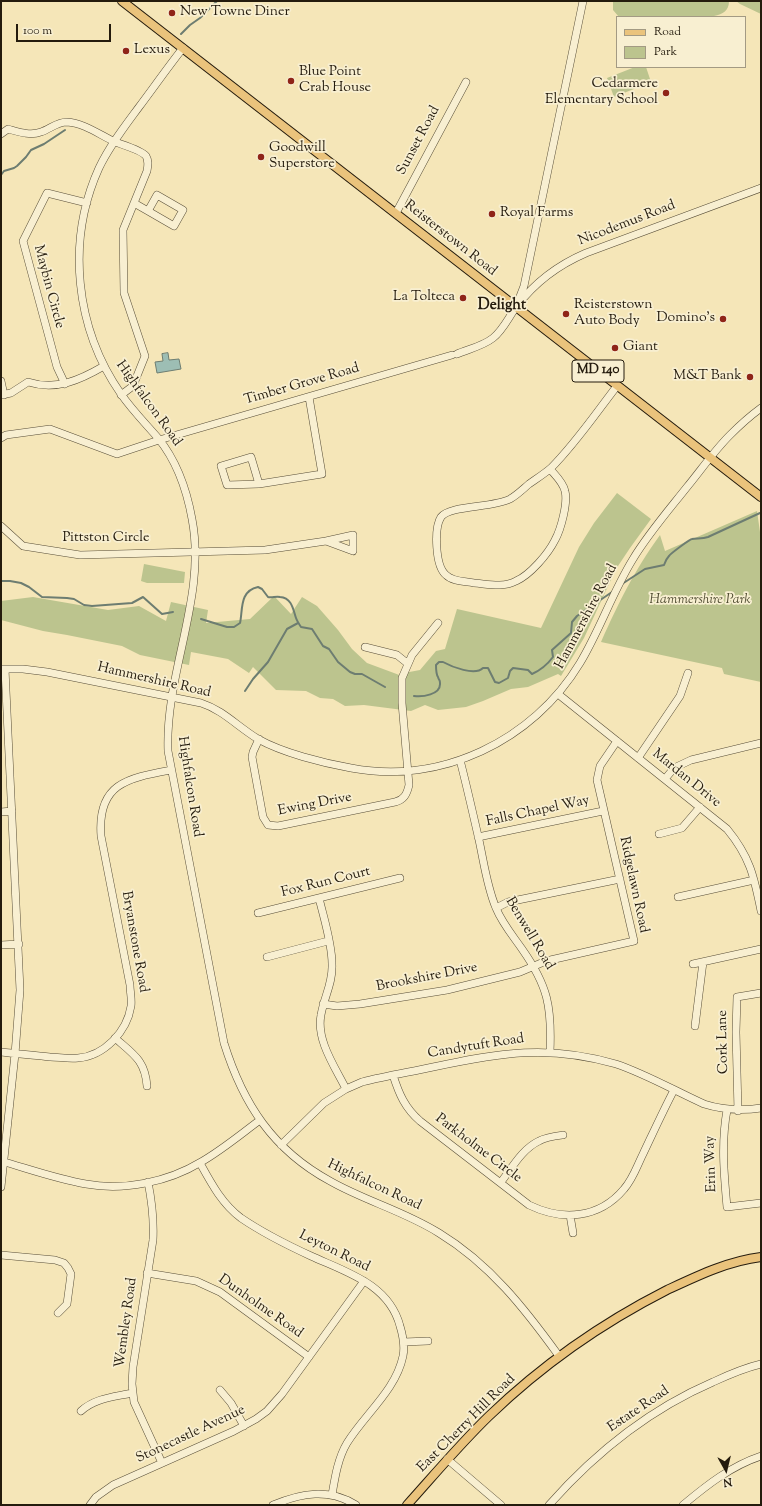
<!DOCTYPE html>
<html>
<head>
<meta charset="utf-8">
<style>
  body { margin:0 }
  #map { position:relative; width:762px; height:1506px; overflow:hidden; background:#f5e6b8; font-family:"Sorts Mill Goudy",serif }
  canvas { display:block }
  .frame { position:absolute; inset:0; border:2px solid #241b0d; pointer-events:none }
  .legend { position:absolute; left:616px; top:16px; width:130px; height:52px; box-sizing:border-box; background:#f8efd1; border:1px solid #a39a83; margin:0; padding:5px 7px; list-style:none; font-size:12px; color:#241b0d }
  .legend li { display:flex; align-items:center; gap:8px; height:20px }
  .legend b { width:20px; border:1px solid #a39a83 }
  .north { position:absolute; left:706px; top:1450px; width:40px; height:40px; -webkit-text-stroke:3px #f8efd1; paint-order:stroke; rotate:172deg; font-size:11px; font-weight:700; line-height:16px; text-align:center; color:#241b0d }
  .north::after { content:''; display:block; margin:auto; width:14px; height:18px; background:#241b0d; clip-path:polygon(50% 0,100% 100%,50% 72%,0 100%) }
  .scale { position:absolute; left:16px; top:24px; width:95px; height:18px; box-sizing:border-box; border:2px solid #241b0d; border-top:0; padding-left:5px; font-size:12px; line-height:14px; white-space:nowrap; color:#241b0d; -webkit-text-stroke:3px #f8efd1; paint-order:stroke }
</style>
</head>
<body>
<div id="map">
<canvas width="762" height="1506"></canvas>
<div class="frame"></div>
<ul class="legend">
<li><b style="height:5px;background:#eac37c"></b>Road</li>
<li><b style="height:11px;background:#bcc48e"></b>Park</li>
</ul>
<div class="north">N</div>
<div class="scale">100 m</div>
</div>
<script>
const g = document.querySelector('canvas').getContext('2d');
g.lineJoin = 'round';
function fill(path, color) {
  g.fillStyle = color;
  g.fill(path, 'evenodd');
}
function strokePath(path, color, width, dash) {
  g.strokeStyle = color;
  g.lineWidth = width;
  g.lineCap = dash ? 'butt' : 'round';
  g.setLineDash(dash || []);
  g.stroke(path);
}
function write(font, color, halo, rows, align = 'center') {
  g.font = font + ' "Sorts Mill Goudy",serif';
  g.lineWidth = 3.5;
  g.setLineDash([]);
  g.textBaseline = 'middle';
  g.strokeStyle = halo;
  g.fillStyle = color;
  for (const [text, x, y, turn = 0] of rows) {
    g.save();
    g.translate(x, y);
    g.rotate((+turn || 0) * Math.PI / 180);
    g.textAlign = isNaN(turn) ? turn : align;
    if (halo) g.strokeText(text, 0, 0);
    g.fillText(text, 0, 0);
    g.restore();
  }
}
fill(new Path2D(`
  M613,1H729C729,11 723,14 714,16L619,17L613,10Z
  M736,1H761V14L740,4Z
  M635,67H646L651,82L614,97L607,78Z
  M617,493L651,519L630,548L616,569L584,638L561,676L558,674L528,687L511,689L483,701L466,707L438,710L425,705L411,711L364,705L345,706L333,699L320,698L306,691L276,690L253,667L249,673L228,659L191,652L189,665L140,655L122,646L67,635L43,631L1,620V601L33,597L108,610L139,606L166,621L171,602L208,610L206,623L250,619L274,596L291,614L302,597L317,606L338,630L352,649L367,663L402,676L404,673L420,670L436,651L445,649L457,609L541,628L579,547L594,523Z
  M757,511L761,539V682L724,674L722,668L601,642C619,602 634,571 660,535L665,551Z
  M144,564L185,572L184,583H147L141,581Z`), '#bcc48e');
const water = new Path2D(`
  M168,353L169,360L179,359L181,369L157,373L155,362L163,361L162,354Z`);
fill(water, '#9dbeb4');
strokePath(water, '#6d7d71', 1);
strokePath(new Path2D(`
  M181,34L190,25L200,18L217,1
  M1,175L4,171L14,168L17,166L26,157L31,150L44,144L65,130
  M1,581H10L21,583L29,587L42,597L67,598L74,599L84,605L92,606L132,603L143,597L162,614L173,612
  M622,584L645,569L664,565C665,562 666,559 669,556C670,554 690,539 692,539C697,538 702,539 708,537L760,513
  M201,619L227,627H234L240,623C243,610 239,591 258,587L262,589L268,597C272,598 276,596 280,597C292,598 293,609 296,618C297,621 299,624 301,627L312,629L323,646L329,649L338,662L350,672L355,674H362L385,687
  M245,691L253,679L268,662L287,629L298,623
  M414,696C422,697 441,695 440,683C440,679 439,681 438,677C436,674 436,669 436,665L439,662H443C452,667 475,676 483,668H488L495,682L499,683L508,678L510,671L513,668L528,670L532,674C541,670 547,665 553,657L552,650L571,633L572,622L577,616L612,592`), '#6d7d71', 2);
const minor = new Path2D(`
  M183,48C168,67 154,87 139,107C125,126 110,145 99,168C66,241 75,328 121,394C132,410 146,424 158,438C176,460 187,491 192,519C207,597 165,672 168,751L224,1043C243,1104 273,1150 330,1181C365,1201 404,1211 439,1233C490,1264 525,1309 559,1356
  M1,134L8,129C19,132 30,136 41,132C50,129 57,122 67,122C84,123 100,135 115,142C123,145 141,150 146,156C149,161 148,165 147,171L123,230L124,293L145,356L133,386L121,395
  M134,203L148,211L157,195L183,210L174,226L148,211
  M396,213L466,82
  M519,299L524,286L583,1
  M457,354C469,349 483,346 493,338C504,329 509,316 517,306C536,281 558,265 586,253L761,188
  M1,381L4,395
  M65,384L57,367L23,241L47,193L87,203
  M1,395L11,393L28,382C56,391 80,380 104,366
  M1,438L6,435L50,429L117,454L159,440L452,355
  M550,469C555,475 563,482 565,491C568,503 561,529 555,540C548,554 530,575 516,581C503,588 488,584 474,583C465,581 453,582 446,575C435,566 434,528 441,517C450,505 493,508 510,499C517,495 523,489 529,484C536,479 544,474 551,468C576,443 596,413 617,386
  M259,484L251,457L221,466L227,485L259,484L322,474L309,397
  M1,526L23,546L80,555L265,550L326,541L353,551V535L326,541
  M365,647L397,655L407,663
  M1,669H23L47,672L201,703C223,710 238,727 258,739C283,753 323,763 351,768C441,785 533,741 580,663C600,630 612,593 633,559C648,534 668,511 687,487C701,470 714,451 730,435C740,425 750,416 761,408
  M558,694L727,829C750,857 754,876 761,911
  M259,739L253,752L252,757L263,817L268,825L278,826L395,802C404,800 407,794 409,785L402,703V678L412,655L438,623
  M638,758L680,696L688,673
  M460,760C467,787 473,814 479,840C484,863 487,887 496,908C502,923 513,936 522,949C548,986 552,1007 550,1052
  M665,779L674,768L691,760L761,743
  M1,812L12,811
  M659,834L682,828L700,807
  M478,837L603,811
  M678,897L754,880
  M319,898C324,919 332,943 332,964C333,983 324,997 321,1015C316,1040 335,1067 346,1089
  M496,908L508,902L620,879
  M258,913L400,878
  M1,945L19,944
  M267,957L328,941
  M693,964L761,949
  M323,1004L337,1006L360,1004L447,990L520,972L546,961L634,941L597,780L600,766L617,741
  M695,1026L703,962
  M115,1038C133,1054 145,1060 147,1086
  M1,1052C17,1054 34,1055 50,1057C59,1057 68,1059 78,1058C104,1056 127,1032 131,1006C132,999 130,992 130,985L101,836C97,783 128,778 171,770
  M393,1075C399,1094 405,1108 420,1121L529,1205C562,1221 599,1219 624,1189C633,1179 637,1166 643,1154C653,1133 663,1111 674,1090
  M727,1110C721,1143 724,1174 727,1207L761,1203
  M738,1111L736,1032L737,997L761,993
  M281,1145L324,1103L346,1089L362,1082C385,1076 410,1072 433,1067C500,1053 548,1044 616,1064C646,1074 675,1091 704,1104C723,1110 741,1111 761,1108
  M1,1161C29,1169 57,1179 86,1184C124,1191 168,1182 201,1162C222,1150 241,1134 260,1120
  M200,1163C211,1183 222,1204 241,1218C263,1233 287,1245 311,1256C346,1272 389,1284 400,1326C403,1336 405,1346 403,1356C396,1390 365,1414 347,1443C338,1458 335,1477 332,1495
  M148,1182C152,1202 154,1220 153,1240L133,1367L132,1384L134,1402L162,1463
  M501,1182C512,1168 522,1149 539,1141C546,1137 555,1136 563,1135
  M1,1187L15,1054L20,990L5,669
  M570,1215L573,1233
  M1,1255L55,1260L64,1263L68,1268L71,1274L67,1304L58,1313
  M147,1273L196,1281L220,1292L309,1357
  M404,1342L428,1341
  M220,1390L231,1403L244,1426
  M81,1411C95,1398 114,1397 132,1393
  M447,1459L501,1505
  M90,1505L96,1497L113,1485L234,1431L256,1419L267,1411L282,1394L364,1281
  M273,1505C301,1493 329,1488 356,1505
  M549,1505C595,1453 648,1410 713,1382C728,1375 744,1368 761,1364
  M683,1505C707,1485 731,1466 761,1456`);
const major = new Path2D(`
  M122,1L761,497
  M407,1505C434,1475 460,1444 489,1416C542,1365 602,1323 667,1290C697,1276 728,1261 761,1257`);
strokePath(minor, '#584e38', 8);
strokePath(major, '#241b0d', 10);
strokePath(minor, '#f8efd1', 7);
strokePath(major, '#eac37c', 8);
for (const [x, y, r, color] of [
  [172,13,4,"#8f2418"],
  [126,51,4,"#8f2418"],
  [291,81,4,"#8f2418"],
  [666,93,4,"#8f2418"],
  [261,157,4,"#8f2418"],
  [492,214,4,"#8f2418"],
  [463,298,4,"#8f2418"],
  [566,314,4,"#8f2418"],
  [723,319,4,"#8f2418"],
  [615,348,4,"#8f2418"],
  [750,377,4,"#8f2418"]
]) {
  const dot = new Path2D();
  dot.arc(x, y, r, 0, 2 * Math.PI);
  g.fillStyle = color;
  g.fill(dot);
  strokePath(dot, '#f8efd1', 1.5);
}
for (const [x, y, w] of [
  [598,371,52]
]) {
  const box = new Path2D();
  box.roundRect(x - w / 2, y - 11, w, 22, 3);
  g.fillStyle = '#f8efd1';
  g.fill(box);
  strokePath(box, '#241b0d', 1);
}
write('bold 13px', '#241b0d', null, [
  ["MD 140",598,371]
]);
write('14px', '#241b0d', '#f8efd1', [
  ["New Towne Diner",180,13],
  ["Lexus",134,51],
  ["Blue Point",299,73],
  ["Crab House",299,89],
  ["Cedarmere",658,85,"right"],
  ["Elementary School",658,101,"right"],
  ["Goodwill",269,149],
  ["Superstore",269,165],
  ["Royal Farms",500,214],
  ["La Tolteca",455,298,"right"],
  ["Reisterstown",574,306],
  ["Auto Body",574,322],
  ["Domino's",715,319,"right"],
  ["Giant",623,348],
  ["M&T Bank",742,377,"right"]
], 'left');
write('14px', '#241b0d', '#f8efd1', [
  ["Sunset Road",419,141,-62],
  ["Nicodemus Road",627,224,-21],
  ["Reisterstown Road",450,239,38],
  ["Maybin Circle",48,287,75],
  ["Timber Grove Road",302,385,-16],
  ["Highfalcon Road",148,404,54],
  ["Pittston Circle",106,539],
  ["Hammershire Road",587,617,-62],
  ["Hammershire Road",154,681,13],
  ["Mardan Drive",686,779,39],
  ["Highfalcon Road",189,787,81],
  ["Ewing Drive",315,805,-11],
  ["Falls Chapel Way",538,812,-12],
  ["Fox Run Court",326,883,-14],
  ["Ridgelawn Road",633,885,78],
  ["Benwell Road",529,934,59],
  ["Bryanstone Road",134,942,80],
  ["Brookshire Drive",427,978,-11],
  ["Cork Lane",724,1042,-91],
  ["Candytuft Road",476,1047,-9],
  ["Parkholme Circle",478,1149,37],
  ["Erin Way",712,1164,-92],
  ["Highfalcon Road",374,1186,25],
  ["Leyton Road",334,1252,26],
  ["Dunholme Road",260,1307,35],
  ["Wembley Road",127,1323,-82],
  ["Estate Road",639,1410,-34],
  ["East Cherry Hill Road",467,1424,-45],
  ["Stonecastle Avenue",191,1435,-25]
]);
write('italic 14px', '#524e34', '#f8efd1', [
  ["Hammershire Park",700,601]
]);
write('bold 15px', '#241b0d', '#f8efd1', [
  ["Delight",502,306]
]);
</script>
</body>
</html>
